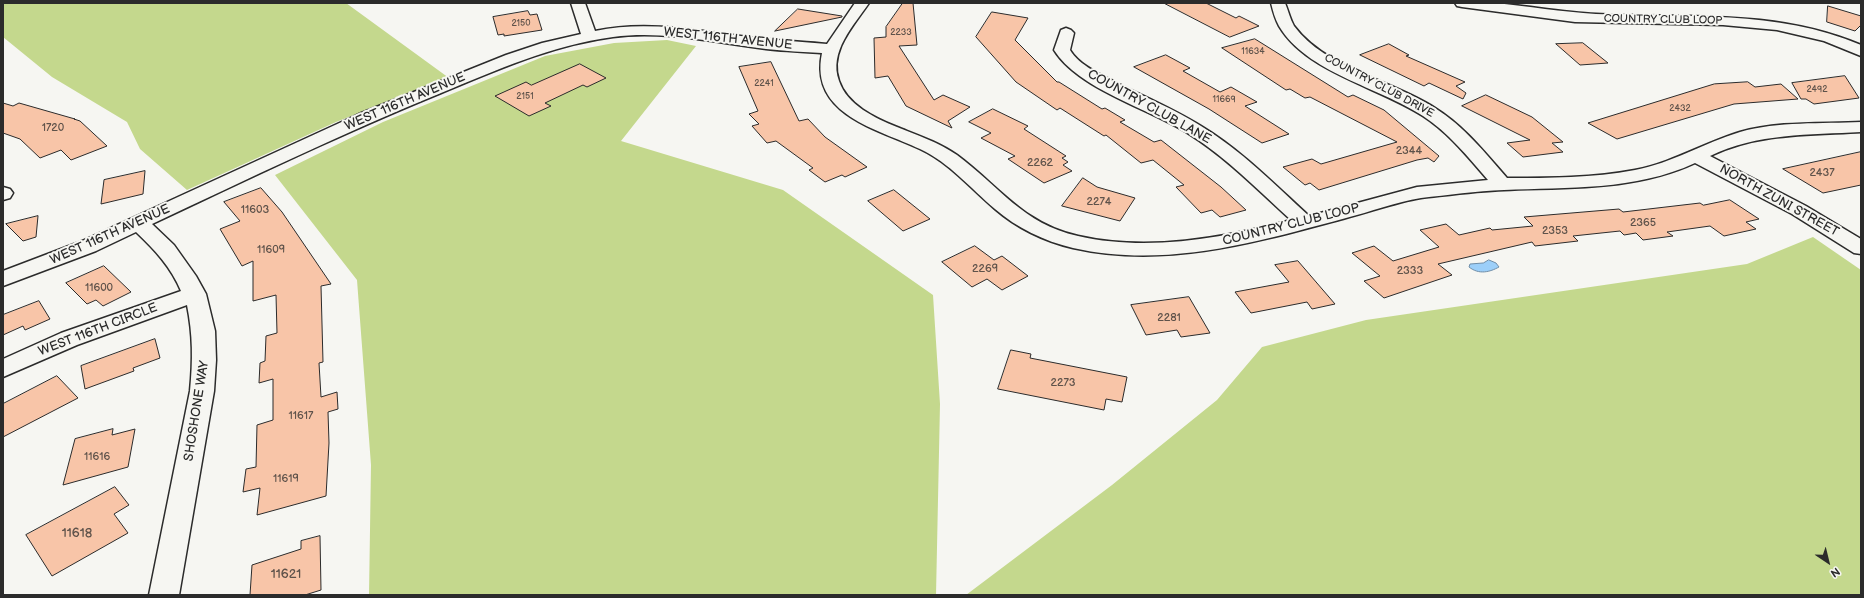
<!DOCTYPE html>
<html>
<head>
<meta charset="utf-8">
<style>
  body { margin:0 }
  #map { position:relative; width:1864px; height:598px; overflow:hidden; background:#f6f6f2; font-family:"Balsamiq Sans",sans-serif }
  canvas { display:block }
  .frame { position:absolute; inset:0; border:4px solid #2b2b2b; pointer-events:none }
  .north { position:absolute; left:1808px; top:542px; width:40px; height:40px; -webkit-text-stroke:3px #f6f6f2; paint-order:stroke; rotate:145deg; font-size:11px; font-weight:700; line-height:16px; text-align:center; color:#2b2b2b }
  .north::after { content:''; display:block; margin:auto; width:14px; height:18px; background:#2b2b2b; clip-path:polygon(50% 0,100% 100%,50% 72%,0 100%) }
</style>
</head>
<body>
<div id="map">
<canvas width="1864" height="598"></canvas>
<div class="frame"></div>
<div class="north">N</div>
</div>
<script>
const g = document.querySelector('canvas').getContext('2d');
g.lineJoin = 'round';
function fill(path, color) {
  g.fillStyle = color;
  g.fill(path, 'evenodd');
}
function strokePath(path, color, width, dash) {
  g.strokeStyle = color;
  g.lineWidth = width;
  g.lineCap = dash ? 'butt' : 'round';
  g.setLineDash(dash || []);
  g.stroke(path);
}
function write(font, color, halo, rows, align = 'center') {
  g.font = font + ' "Balsamiq Sans",sans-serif';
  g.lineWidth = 4;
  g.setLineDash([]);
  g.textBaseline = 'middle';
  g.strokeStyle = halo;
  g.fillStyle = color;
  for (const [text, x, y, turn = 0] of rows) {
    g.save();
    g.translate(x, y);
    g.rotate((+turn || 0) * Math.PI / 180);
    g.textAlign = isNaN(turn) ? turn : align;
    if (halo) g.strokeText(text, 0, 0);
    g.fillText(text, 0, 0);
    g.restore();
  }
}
fill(new Path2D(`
  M3,3H346L449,78L336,122L187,190L140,149L127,122L52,77L3,37Z
  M667,40L696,46L621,141L783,190L933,295L940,404L936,595H369L371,465L357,280L275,175L383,122L545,56L614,43Z
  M1813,237L1861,270V595H966L1112,485L1217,400L1262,347L1366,320L1747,264Z`), '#c4d88d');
const water = new Path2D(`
  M1489,260L1496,263L1499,267C1490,272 1479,275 1469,267L1470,264L1483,263Z`);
fill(water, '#9ccff9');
strokePath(water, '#6f8da7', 1);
const building = new Path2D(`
  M903,3H913L917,45L899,46L934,100L943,95L970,107L948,121L952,128L906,106L888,76L875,78L874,38L886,37V27Z
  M1164,3H1206L1236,18L1239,16L1259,26L1230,37Z
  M1828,6L1861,16V25L1855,31L1827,22Z
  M798,9L842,16V17L775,31Z
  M528,11L530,15L537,14L542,30L504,36V34L498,35L493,17Z
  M992,12L1028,18L1015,40L1057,82H1059L1102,109L1105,108L1125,120L1120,122L1154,142L1161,140L1221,187L1246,210L1220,217L1212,210L1201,213L1176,187L1184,185L1153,160L1141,163L1106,135L1104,136L1060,108L1057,110L1016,82L976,37Z
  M1255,39L1348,97L1353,95L1384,110L1439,156L1434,162L1428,158L1417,160L1319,190L1310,183L1305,185L1283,167L1312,159L1321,164L1397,142L1310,97L1305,98L1290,89L1286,90L1222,48Z
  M1583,43L1608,63L1580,65L1556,44Z
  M1389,44L1409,55L1406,56L1465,82L1456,86L1466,93L1463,99L1429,83L1424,86L1360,55Z
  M1166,55L1190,68L1183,71L1220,92L1231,87L1257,102L1245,106L1289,134L1262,143L1209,109L1134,67Z
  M771,62L799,121L808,119L825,137L867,167L845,177L842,175L825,182L809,170L813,168L776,141L767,143L752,126L759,124L749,114L758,111L739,67Z
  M580,64L606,78L587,87L583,85L545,103L551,106L529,116L495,96L526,82L531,85Z
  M1845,76L1859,98L1814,104L1806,99H1801L1792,83Z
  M1748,82L1755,87L1781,84L1798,99L1734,104L1617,139L1588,123L1714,84Z
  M1486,95L1532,117L1563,142L1552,143L1563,152L1523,157L1507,143L1530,140L1462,106Z
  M3,103L13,106L19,103L75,119H74L80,121L107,146L71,160L61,150L40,158L20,139L3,133Z
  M993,109L1028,126L1024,129L1066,156L1062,158L1068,162L1063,165L1072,171L1044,183L1008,159L1015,156L981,138L991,133L969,122Z
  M1861,152V185L1823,193L1783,169Z
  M145,171L143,194L101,204L104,180Z
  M1083,178L1097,187L1135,198L1120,221L1062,206Z
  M261,188L282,212L331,284L321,286L323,362L319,363L321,397L337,392L338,409L328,412L329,443L326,496L257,515L260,488L243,492L246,469L256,467L257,425L273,420V379L259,383L260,363L265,361L266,336L277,333L276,295L253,301V261L242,266L220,229L240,221L224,202Z
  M894,190L930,219L903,231L868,201Z
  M1730,200L1759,219L1746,222L1756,229L1724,236L1710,226L1667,232L1673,236L1643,240L1636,233L1624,235L1620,231L1573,236L1578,241L1535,246L1532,242L1438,264L1452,275L1384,298L1364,281L1380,276L1352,253L1374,246L1393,261L1439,247L1420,230L1446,224L1459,235L1490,228L1492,230L1533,226L1524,217L1619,209L1623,212L1700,203L1703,205Z
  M38,216L36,237L23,241L6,224Z
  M975,246L994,260L1002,256L1028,276L1002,290L987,279L972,287L942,262Z
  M1298,261L1335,304L1312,309L1307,302L1251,313L1235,292L1289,282L1275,265Z
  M104,266L131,292L103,306L96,300L87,304L66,283Z
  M1189,297L1210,333L1181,337L1177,330L1146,335L1131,305Z
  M39,301L50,319L25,330L23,326L3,335V315Z
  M155,339L160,358L133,368L134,371L85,389L81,366Z
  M1011,350L1031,354L1030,358L1127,377L1122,402L1106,399L1104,410L998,389Z
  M57,376L78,398L3,437V404Z
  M113,429L112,435L135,429L128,467L63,485L75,439Z
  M115,487L129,505L114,514L128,533L52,576L26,535Z
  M320,536L321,590L305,595H250L252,565L301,549V541Z`);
fill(building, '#f8c5a8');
strokePath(building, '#2b2b2b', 1);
const minor = new Path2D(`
  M571,3H585L595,31C652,19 709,33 766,39C786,41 806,42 827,44L855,3H869C854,25 828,52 839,81C847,105 875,118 897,127C917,135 938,142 957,155C999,186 1023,224 1078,236C1148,252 1223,238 1291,220C1258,190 1227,158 1189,134C1150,109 1078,89 1054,50L1061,30L1066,28L1071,30L1074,33L1070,50C1080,66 1100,74 1117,83C1145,97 1174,109 1201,126C1241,150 1274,184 1309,216L1417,187L1488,180C1468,157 1448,132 1423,116C1379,87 1307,73 1279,26C1275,19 1273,11 1271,3H1285C1288,10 1290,19 1294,26C1326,69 1392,80 1435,108C1464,126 1485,153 1507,178C1550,178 1592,178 1635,170C1672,163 1704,143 1740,132C1778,121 1822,124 1861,122V132C1810,135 1757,133 1710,156L1806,206L1861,239V254L1854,253L1792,214L1695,163C1635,191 1568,187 1504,190C1476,191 1448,195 1421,198C1396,202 1370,212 1346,218C1257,242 1166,269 1073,248C1044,241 1017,228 995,209C970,188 950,163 920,149C878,129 809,115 822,53C804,52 784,51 766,49C716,43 664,30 613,37C552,45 497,70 441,93C343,133 248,179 152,224L174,245L196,276L206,294L215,331L216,360L214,391L179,595H149L190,391C193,360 193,335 187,305L77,345L3,377V359L61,333L181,291C171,267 155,250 136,232L96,251L3,286V271L82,241L359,114L506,55L542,43L581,34Z
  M1455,3C1468,3 1481,2 1494,3C1528,6 1562,12 1596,14C1686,18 1776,9 1861,45V56L1824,41L1777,30L1723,25L1575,22L1462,7L1457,6Z
  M3,187L10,189L13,193L10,198L3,200Z`);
strokePath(minor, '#2b2b2b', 3);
fill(minor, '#f6f6f2');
write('9px', '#5e524a', null, [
  ["2150",521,24],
  ["2233",901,33],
  ["11634",1253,52],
  ["2241",764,84],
  ["2492",1817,90],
  ["2151",525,97],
  ["11669",1224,100],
  ["2432",1680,109]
]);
write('11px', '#2b2b2b', '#f6f6f2', [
  ["COUNTRY CLUB LOOP",1663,20,1],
  ["COUNTRY CLUB DRIVE",1379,86,28]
]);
write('11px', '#5e524a', null, [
  ["1720",53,128],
  ["2344",1409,151],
  ["2262",1040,163],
  ["2437",1822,173],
  ["2274",1099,202],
  ["11603",255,210],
  ["2365",1643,223],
  ["2353",1555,231],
  ["11609",271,250],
  ["2269",985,269],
  ["2333",1410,271],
  ["11600",99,288],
  ["2281",1169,318],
  ["2273",1063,383],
  ["11617",301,416],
  ["11616",97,457],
  ["11619",286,479]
]);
write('13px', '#2b2b2b', '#f6f6f2', [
  ["WEST 116TH AVENUE",728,39,6],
  ["WEST 116TH AVENUE",405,102,-23],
  ["COUNTRY CLUB LANE",1149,107,29],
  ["NORTH ZUNI STREET",1779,201,29],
  ["COUNTRY CLUB LOOP",1291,225,-14],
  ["WEST 116TH AVENUE",110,235,-24],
  ["WEST 116TH CIRCLE",98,330,-21],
  ["SHOSHONE WAY",197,411,-81]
]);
write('13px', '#5e524a', null, [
  ["11618",77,534],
  ["11621",286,575]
]);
</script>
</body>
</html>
